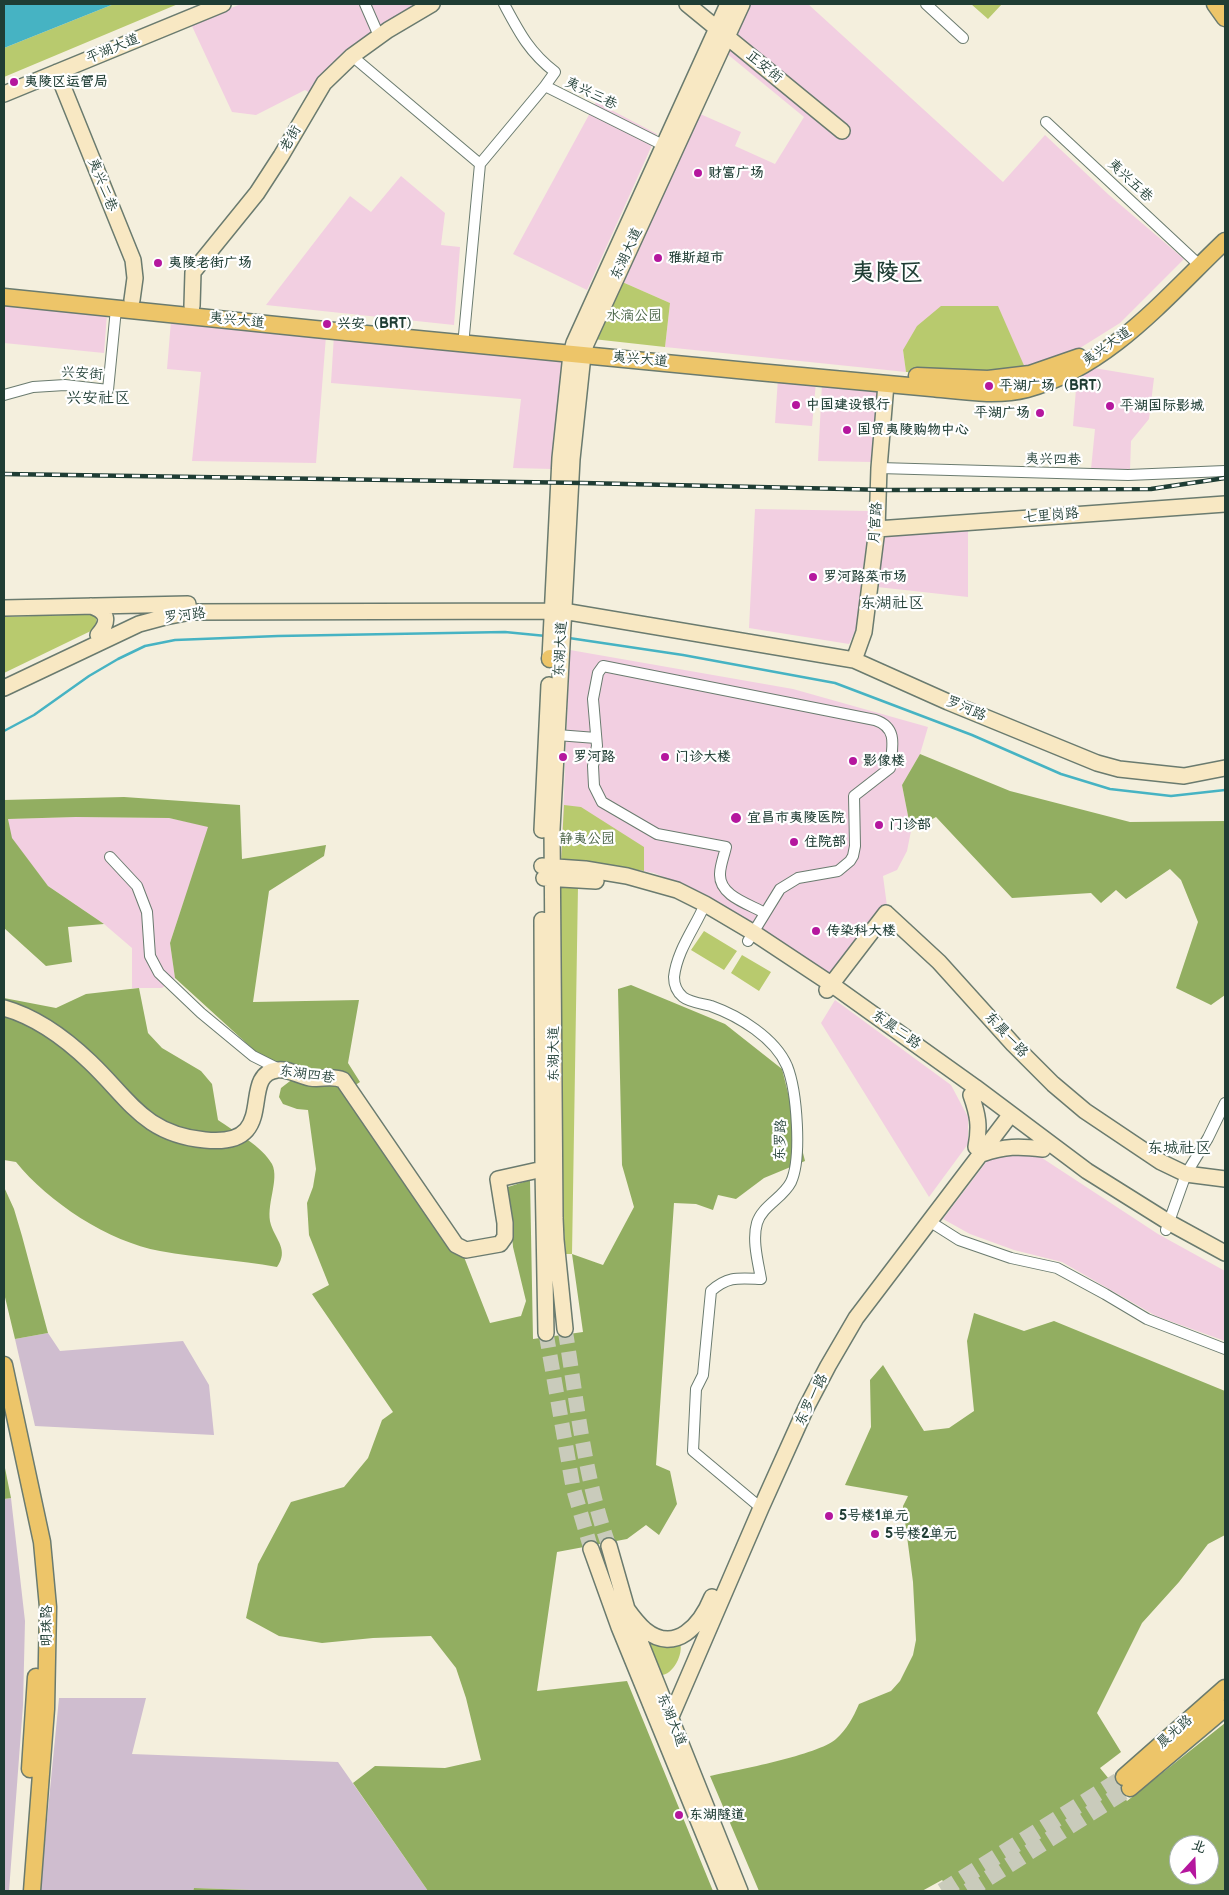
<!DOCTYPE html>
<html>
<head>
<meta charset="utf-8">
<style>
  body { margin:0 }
  #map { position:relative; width:1229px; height:1895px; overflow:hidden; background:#f4efdd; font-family:"Balsamiq Sans","LXGW WenKai TC",sans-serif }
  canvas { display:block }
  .frame { position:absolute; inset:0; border:5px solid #1f3d34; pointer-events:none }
  .north { position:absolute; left:1169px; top:1835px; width:50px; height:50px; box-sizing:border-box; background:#fff; border:1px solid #a5b1ae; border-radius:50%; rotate:20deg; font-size:14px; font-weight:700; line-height:20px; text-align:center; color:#1f3d34 }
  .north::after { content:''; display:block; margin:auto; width:18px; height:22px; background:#b5179e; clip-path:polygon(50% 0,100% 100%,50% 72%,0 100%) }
</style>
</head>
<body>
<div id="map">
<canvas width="1229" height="1895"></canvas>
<div class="frame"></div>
<div class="north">北</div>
</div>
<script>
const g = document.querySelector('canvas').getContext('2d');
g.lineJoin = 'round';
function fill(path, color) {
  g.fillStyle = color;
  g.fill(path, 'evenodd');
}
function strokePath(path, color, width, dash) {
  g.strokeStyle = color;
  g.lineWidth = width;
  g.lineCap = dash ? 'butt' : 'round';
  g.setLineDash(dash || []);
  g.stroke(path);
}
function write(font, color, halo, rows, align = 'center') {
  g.font = font + ' "Balsamiq Sans","LXGW WenKai TC",sans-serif';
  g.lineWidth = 4.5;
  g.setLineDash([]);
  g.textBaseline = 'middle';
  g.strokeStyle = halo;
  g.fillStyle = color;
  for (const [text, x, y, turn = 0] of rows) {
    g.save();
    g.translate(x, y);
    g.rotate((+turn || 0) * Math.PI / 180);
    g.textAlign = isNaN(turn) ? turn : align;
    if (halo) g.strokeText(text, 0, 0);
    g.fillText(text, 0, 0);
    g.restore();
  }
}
fill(new Path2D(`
  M241,4H361L374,35L313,95L305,90L256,115L232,112L191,24Z
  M369,4H428L381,31Z
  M749,4H808L1003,182L1045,135L1109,195L1184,259L1120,323L1080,348L1026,370L903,350L906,372L665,347L670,303L620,281L698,113L741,132L735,146L775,164L804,117L726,53Z
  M596,102L657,134L587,290L513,254Z
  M401,176L445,213L441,245L460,247L454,325L266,305L350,196L371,212Z
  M4,304L107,314L104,353L4,343Z
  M171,321L326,336L316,463L192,461L201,372L167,369Z
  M334,335L563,358L552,469L513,468L521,399L331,383Z
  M1094,368L1154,378L1149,419L1131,441L1130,471L1091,469L1095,429L1073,426L1077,377Z
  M778,378L816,382L812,426L775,423Z
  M822,383L878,388L872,462L818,461Z
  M755,509L870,511L856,629L849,644L749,628Z
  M968,528V597L877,587L884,534Z
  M570,650L793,689L928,727L920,754L902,785L911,831L907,851L897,870L883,876L887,906L828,975L760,932L735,912L699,892L654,873L615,866L561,861Z
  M76,817L169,818L209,826L170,943L175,978L162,988H132V948L104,924L48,886L11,838L8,819Z
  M835,1000L951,1085L968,1117V1144L929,1197L821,1023Z
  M1036,1154L1158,1234L1225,1271V1341L1156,1316L1062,1262L1014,1250L970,1234L943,1219L990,1157Z`), '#f2cfe1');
fill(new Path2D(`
  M48,1333L60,1351L183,1341L209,1385L214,1435L35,1426L15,1339Z
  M11,1498L25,1621L23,1705L9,1891H4V1499Z
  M59,1698H146L132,1754L338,1762L428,1891H279L194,1888L193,1891H40Z`), '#cfbdcf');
fill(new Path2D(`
  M114,4H178L4,77V48Z
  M971,4H1002L988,19Z
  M620,281L670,303L665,347L593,339Z
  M941,306H998L1026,370L983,374L906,372L903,350L917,326Z
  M96,614L97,628L4,673V617Z
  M564,805L581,807L644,847V871L615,866L561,861Z
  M560,886H578L572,1254H566L561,1194Z
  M704,931L737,951L724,970L691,950Z
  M742,955L771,972L759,991L731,973Z
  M649,1642L664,1647L680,1643C684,1654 672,1678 658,1675L645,1644Z`), '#b8ca6e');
fill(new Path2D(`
  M920,754L1010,791L1130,822L1225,821V995L1211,1005L1176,988L1198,922L1181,880L1170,869L1126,899L1116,890L1101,903L1091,893L1012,898L936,817L911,831L902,785Z
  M124,797L240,805L242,859L326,845L324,856L269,891L253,1002L359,1000L348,1063L360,1082L343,1093L454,1253L464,1257L490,1323L521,1316L526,1301L513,1247L508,1187L530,1180L533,1339L583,1332L572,1254L603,1265L634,1207L622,1165L618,989L631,985L725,1024L782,1069L805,1161L764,1178L736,1199L718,1195L713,1210L696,1204L674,1203L656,1465L670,1471L677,1504L659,1535L646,1525L627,1539L557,1552L537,1691L627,1681L713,1891H428L353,1783L375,1766L445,1768L481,1760L466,1698L456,1668L431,1636L373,1638L322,1643L279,1636L246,1618L258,1564L291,1502L344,1487L368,1458L382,1420L393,1412L312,1294L329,1285L309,1235L307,1203L313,1187L316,1169L308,1110L297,1109L283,1104L279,1097L281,1088L294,1078L280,1065L255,1051L175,978L170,943L208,827L169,818L76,817L8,819L12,838L48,886L104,924L68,927L72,962L46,966L4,928V800Z
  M139,988L148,1033L162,1048L201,1071L212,1084L218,1120C235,1132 262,1146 272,1164C280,1180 265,1206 271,1225C276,1240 289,1250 277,1267C238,1260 199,1258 160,1251C109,1242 48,1202 16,1162L4,1160V998L56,1008L86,994Z
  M4,1187L14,1209L22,1236L48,1333L15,1339L4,1293Z
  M974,1313L1024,1331L1054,1321L1225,1391V1535L1208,1544L1179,1582L1142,1623L1097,1713L1121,1752L1100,1768L1127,1801L1225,1723V1891H952L942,1880L922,1891H759L710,1776C737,1770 818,1755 836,1739C847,1729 853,1718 859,1704L891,1691L900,1681L913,1655L916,1640L913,1582L903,1506L908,1496L845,1485L871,1427L870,1380L883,1365L924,1431L949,1428L974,1411L967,1341ZM1179,1845H1209V1875H1179Z
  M4,1463L11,1498L4,1499Z
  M194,1888L279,1891H193Z`), '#92ae61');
fill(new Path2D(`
  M4,4H114L4,48Z`), '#46b3c3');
strokePath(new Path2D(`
  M569,638L683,655L835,683L972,735L1061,774L1110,789L1171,796L1225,790
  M4,731L34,715L89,676L118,659L145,646L175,640L278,636L505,632L546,636`), '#46b3c3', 2.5);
strokePath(new Path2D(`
  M565,1329C577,1402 584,1477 609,1546
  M546,1333L573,1487L591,1549`), '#c9cbbb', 15, [15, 8]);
strokePath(new Path2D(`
  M942,1891L1124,1777
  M968,1891L1130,1788`), '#c9cbbb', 16, [16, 8]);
const street = new Path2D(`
  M365,4L379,36
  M504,4C519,32 529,52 555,72L545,86
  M926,4L963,38
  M352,56L480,164L464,335
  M1046,122L1195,261
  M480,164L545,86L663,145
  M4,395L33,387L65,385L108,390L116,309
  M879,468L1128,475L1225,471
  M557,735L596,738
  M110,857L137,886L147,912L150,956L159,973L201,1013L253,1056L279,1069
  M705,904C695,928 677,950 674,977C674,984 677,992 683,997C689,1002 703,1004 711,1006C739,1016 775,1038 787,1066C797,1091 802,1158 791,1182C783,1198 762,1206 757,1223C752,1240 758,1262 761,1279C738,1278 728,1276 711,1291L703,1375L696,1389L693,1451L761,1508
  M748,941L780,889L798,878L838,871L850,861L853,856L855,846L854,796L890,768C892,748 899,728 875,720L603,666L598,673L593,699L597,746L593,766L594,786L602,802L657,834L726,847C724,856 720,866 720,874C719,896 749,904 765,913
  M929,1221L959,1240L1011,1258L1057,1268L1105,1294L1147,1319L1225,1349
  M1166,1230L1186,1174L1208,1138L1225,1103`);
const secondary = new Path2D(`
  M687,4L842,131
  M57,72L133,260L135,278L132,300
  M4,94L223,4
  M192,306L193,272L257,193L281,156L324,83L352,56L388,30L432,4
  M877,529L1225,504
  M91,606C108,612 110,621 98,635
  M4,608L188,604
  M550,658L560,458L571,354L574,343L728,4
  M854,660L864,632L877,529L879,468L886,384
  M4,688L139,624L165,617L191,612L563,611L854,660L948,702L1097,763L1119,769L1184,776L1225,768
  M542,830L549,685
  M542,866L585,869L627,876L677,890L705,904L754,933L831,984L975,1087L1087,1171L1170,1223L1225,1253
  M544,878L596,881
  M542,920L543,1169L546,1333
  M827,990L886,913L939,962L1013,1044L1053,1084L1085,1111L1161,1162L1186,1174L1225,1179
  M4,1008C36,1017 66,1039 90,1062C130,1100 144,1134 205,1140C282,1148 237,1075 277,1070C287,1068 299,1076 310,1078C322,1080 331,1075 343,1080L456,1245L466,1250L500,1244L505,1237V1223L498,1179L543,1169
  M971,1095C978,1115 980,1126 976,1147
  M982,1154C1005,1146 1019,1146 1043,1149
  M565,1329L556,1240L555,1218L552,829L572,459L583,355L586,344L742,4
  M609,1546L627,1609L740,1891
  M591,1549L619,1627L727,1891
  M627,1609C632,1616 638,1624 645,1630C676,1655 701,1624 712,1597
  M670,1719L761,1508L806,1408L828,1366L856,1318L1011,1114`);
const primary = new Path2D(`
  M1215,4L1225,18
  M4,297C255,324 507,348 758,372C816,377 873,383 931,388C962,391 996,397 1027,389C1109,367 1166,297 1225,241
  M917,376L988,379L1030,374L1079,357
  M550,659V658
  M4,1365L42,1542L48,1607L46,1709L32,1891
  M30,1769L36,1677
  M1124,1777L1225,1688
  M1130,1788L1225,1708`);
strokePath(street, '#6a7b6f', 12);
strokePath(secondary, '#6a7b6f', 18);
strokePath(primary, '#6a7b6f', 19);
strokePath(street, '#fff', 10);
strokePath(secondary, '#f8e8c3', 15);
strokePath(primary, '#edc569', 16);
const rail = new Path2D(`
  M4,474L583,483L888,490L1151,489L1225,478`);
strokePath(rail, '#1f3d34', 4.5);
strokePath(rail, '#fff', 2.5, [8]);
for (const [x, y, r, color] of [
  [14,82,5,"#b5179e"],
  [698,173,5,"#b5179e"],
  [658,258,5,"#b5179e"],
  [158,263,5,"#b5179e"],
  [327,324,5,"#b5179e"],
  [989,386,5,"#b5179e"],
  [796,405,5,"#b5179e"],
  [1110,406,5,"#b5179e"],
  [1040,413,5,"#b5179e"],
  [847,430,5,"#b5179e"],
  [813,577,5,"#b5179e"],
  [563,757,5,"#b5179e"],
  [665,757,5,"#b5179e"],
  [853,761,5,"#b5179e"],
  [736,818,6,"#b5179e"],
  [879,825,5,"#b5179e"],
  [794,842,5,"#b5179e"],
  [816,931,5,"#b5179e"],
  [829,1516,5,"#b5179e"],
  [875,1534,5,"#b5179e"],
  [679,1815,5,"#b5179e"]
]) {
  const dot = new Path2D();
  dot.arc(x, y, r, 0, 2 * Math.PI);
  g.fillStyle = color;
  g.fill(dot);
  strokePath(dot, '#fff', 2);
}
write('14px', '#1f3d34', '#fff', [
  ["平湖大道",113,49,-22],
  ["正安街",764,67,39],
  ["夷兴三巷",591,94,26],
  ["老街",291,139,-60],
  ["夷兴五巷",1130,181,43],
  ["夷兴二巷",102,185,68],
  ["东湖大道",627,254,-65],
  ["夷兴大道",237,321,6],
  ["夷兴大道",1107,347,-35],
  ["夷兴大道",640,360,5],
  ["兴安街",82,374,4],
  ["夷兴四巷",1053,460,1],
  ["七里岗路",1051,516,-5],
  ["月宫路",876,523,-86],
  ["罗河路",185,616,-7],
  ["东湖大道",561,649,-87],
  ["罗河路",966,709,23],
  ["东晨二路",896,1030,35],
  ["东晨一路",1006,1035,47],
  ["东湖大道",554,1054,-90],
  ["东湖四巷",307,1075,8],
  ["东罗路",781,1140,-88],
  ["东罗一路",812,1400,-64],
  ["明珠路",47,1626,-90],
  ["东湖大道",671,1720,68],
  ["晨光路",1175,1732,-41]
]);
write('bold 14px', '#1f3d34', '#fff', [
  ["夷陵区运管局",24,82],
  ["财富广场",708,173],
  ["雅斯超市",668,258],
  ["夷陵老街广场",168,263],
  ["兴安（BRT）",337,324],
  ["平湖广场（BRT）",999,386],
  ["中国建设银行",806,405],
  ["平湖国际影城",1120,406],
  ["平湖广场",1030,413,"right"],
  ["国贸夷陵购物中心",857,430],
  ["罗河路菜市场",823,577],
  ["罗河路",573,757],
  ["门诊大楼",675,757],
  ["影像楼",863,761],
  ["宜昌市夷陵医院",747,818],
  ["门诊部",889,825],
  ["住院部",804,842],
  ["传染科大楼",826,931],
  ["5号楼1单元",839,1516],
  ["5号楼2单元",885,1534],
  ["东湖隧道",689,1815]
], 'left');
write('14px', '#456042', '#fff', [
  ["水滴公园",634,316],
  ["静夷公园",587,839]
]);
write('16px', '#1f3d34', '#fff', [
  ["兴安社区",98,399],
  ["东湖社区",892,604],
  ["东城社区",1179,1149]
]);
write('bold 24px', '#1f3d34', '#fff', [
  ["夷陵区",887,274]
]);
</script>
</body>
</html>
